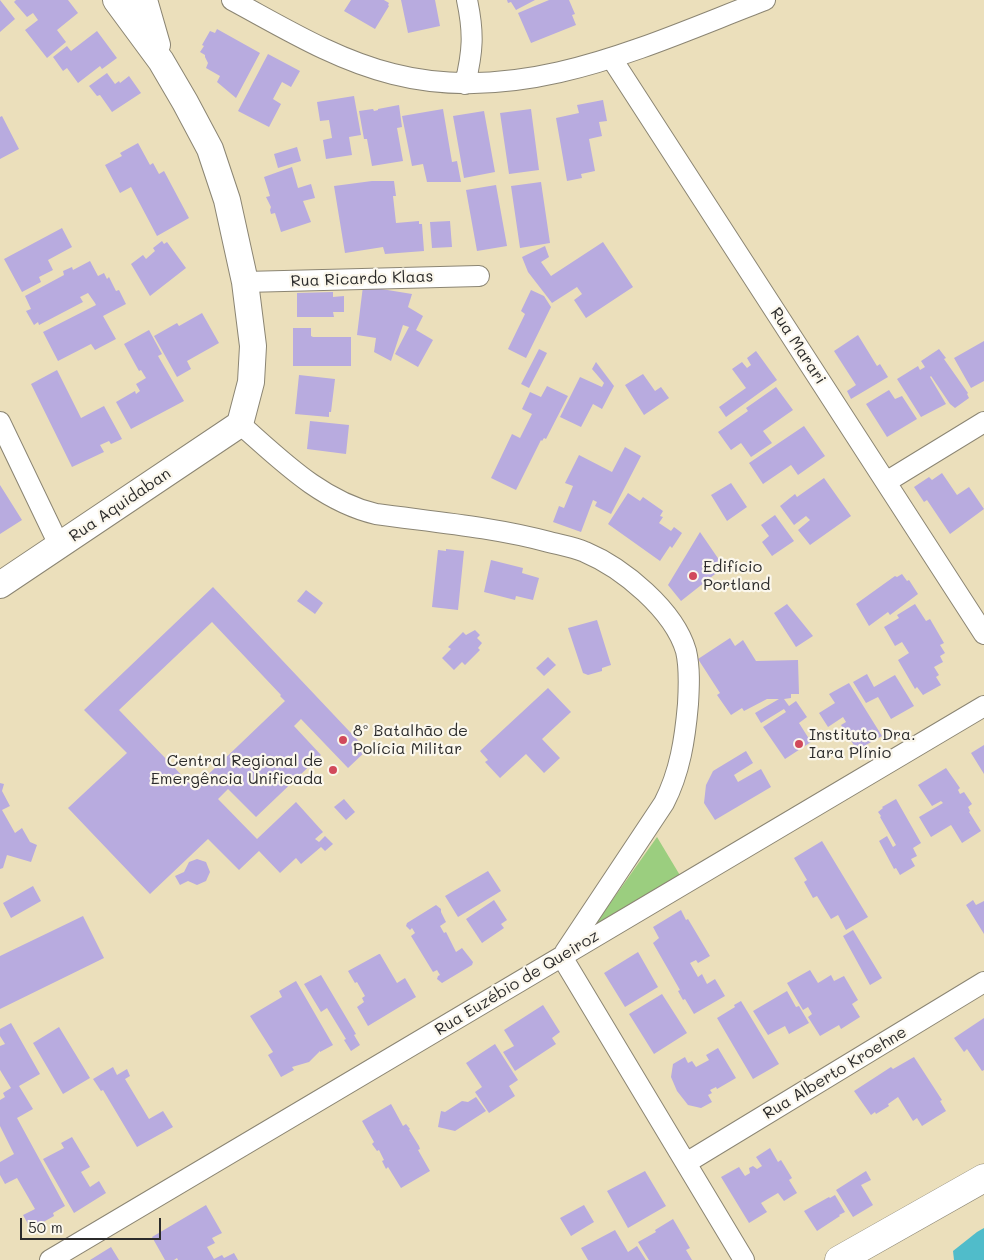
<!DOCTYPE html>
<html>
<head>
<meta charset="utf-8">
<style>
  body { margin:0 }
  #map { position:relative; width:984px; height:1260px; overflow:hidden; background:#ebdfbb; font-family:Mali,sans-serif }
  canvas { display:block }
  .scale { position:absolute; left:20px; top:1218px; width:141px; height:22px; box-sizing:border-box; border:2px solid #2b2b2b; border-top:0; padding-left:6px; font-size:15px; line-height:18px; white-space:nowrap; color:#2b2b2b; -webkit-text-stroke:4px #fbf7ec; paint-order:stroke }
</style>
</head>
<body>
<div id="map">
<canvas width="984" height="1260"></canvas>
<div class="scale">50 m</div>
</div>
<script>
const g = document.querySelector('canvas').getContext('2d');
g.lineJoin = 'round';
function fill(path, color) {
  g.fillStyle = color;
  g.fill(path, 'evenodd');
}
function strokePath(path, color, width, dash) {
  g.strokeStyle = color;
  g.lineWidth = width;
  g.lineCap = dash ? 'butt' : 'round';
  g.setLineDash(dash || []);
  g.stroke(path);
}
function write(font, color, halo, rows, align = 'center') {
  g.font = font + ' Mali,sans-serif';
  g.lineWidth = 4.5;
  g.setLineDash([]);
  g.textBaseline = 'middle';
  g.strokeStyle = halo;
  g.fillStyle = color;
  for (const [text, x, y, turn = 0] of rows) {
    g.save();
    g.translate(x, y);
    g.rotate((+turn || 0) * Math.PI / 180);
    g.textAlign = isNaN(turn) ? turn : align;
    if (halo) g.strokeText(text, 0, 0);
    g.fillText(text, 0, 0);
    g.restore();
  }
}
fill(new Path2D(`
  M657,837L681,877L589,933Z`), '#9bce7f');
fill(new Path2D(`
  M984,1228V1260H954L953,1251L977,1232Z`), '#50bcca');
fill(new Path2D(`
  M0,0L15,19L0,32Z
  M16,0H68L78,13L57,30L66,42L47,58L25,30L38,20L33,13L27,17L14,2Z
  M351,0H384L389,3L388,5L389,6L375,29L344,11Z
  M401,0H435L440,26L408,33Z
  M507,0H535L516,10L511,2L508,3Z
  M549,0H569L575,14L572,15L576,25L531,43L518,13Z
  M217,29L260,53L236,98L217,82L220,76L206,68L208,63L205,57V55L200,52L204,46L202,45L210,31L215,33Z
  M97,31L117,58L102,69L100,66L78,83L67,68L63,71L53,57L67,46L71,51Z
  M268,54L300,71L291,87L282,82L273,99L281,104L269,127L238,111Z
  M107,73L115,84L119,81L120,83L129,76L141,93L112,112L100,95L97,96L89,86Z
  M354,96L361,135L349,137L352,155L326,159L323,140L332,138L329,120L320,121L317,102Z
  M603,100L607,121L599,122L602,136L589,139L595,171L581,174L582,178L567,181L556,118L579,113L577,105Z
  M399,105L402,127L397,128L403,161L372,166L367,139H364L359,111L373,109L374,111L378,110V109Z
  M443,109L452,162L457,161L461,182H427L423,164L412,166L402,116Z
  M531,109L539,170L509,174L500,113Z
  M484,111L495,172L464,178L453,116Z
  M2,116L19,149L0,159V117Z
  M138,143L150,165L153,163L159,174L164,171L189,218L157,236L131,187L120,193L105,165L122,156L120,153Z
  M297,147L301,161L278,168L274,154Z
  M292,167L298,188L311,184L315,198L303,201L311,222L281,232L275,213L271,214L270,210L271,207L266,197L270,196L264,177Z
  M372,181H394L396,196H393L396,223L419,221V224H422L424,251L385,254L383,247L345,253L334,186Z
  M541,182L550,243L520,248L511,186Z
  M496,185L507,246L477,251L466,190Z
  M450,221L452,247L432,248L430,222Z
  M62,228L72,247L48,260L53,270L39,277L41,282L22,292L4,259Z
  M162,241L164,244L167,242L186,268L150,296L131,264L143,255L146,259L155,251L153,248Z
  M603,242L633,287L586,318L574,300L582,294L577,287L552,303L528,272L522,257L545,246L549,257L541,262L551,276Z
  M90,261L98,276L104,273L107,279L109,277L116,291L119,290L126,304L103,316L116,339L95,350L91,344L58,361L43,332L96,305L95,303L88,293L80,297L83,302L39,325L38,322L34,325L26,311L31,309L25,296L64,275L63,271L72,267L73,270Z
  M363,286L412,294L408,307L423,316L416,330L433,340L418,367L395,354L409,327L403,325L391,361L374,352L376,338L357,335Z
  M531,290L544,296L551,307L526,358L508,349L525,314L521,311Z
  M333,292V297L344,296V312H333L334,317H297V293Z
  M202,313L219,343L187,361L191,369L177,377L154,336L177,323L179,326Z
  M293,328H311V336L313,337H351V366H293Z
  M149,330L162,354L158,356L184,401L131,429L116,402L135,391L136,394L140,391L136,384L146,378L141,370L139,371L124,344Z
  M858,335L877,366L880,364L888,377L851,399L847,391L856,385L834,351Z
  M984,341V381L971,388L954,358Z
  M539,349L547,353L529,388L521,384Z
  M939,349L946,358L944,359L968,393L967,394L969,398L955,408L950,404L931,376L930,377L946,404L921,417L897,379L918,366L920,370L925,367L921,361Z
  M756,351L777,380L726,417L719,407L746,388L732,369L742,362L747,368L751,365L747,358Z
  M596,362L614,386L602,409L593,404L581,427L560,417L580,377L602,387L604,383L592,369Z
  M57,370L81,418L104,406L122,439L111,444L109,441L100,445L104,452L72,467L31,384Z
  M643,374L655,391L661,387L669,398L644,415L625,385Z
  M299,375L335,379L331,412H329V417L295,414Z
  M547,386L568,396L546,439L544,438L542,441L541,440L516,490L491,478L512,434L520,438L532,414L522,409L530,392L541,397Z
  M776,387L793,410L763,431L772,443L751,457L741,443L731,450L718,432L748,411L746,408Z
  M889,390L895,399L902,396L917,419L887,437L866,404Z
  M310,421L349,425L346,454L307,449Z
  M804,426L825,456L798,475L791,465L763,484L749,463Z
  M625,447L641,456L611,514L595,506L597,502L593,500L581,532L553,522L559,506L564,508L573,486L565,483L579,455L612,472Z
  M942,473L957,495L969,487L984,509L950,534L927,500L924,502L914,487L929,477L932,480Z
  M824,478L851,516L810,545L798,530L810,520L806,516L794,525L780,506L795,494L797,497Z
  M731,483L747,507L727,521L711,495Z
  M0,485L22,520L0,534Z
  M628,493L640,501L643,497L663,511L660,516L663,517L659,523L671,531L674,527L682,533L672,548L670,546L660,561L608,524Z
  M775,515L794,541L772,556L762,542L769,536L761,525Z
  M700,532L724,567L681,601L668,585Z
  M446,549L464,551L458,610L432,607L438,550L446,551Z
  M491,560L523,568L522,573L539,578L533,600L516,596L515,600L484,592Z
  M902,574L907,581L909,580L918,594L890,615L888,612L869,626L856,604L895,576L897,577Z
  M213,587L367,750L348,768L301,719L294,726L321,755L256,817L228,789L218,799L257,839L296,802L323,832L315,839L319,842L325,836L333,844L325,851L321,847L301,864L296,858L280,873L259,851L239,870L208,839L150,894L68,808L127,753L84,710ZM212,622L281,695L280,696L285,701L194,788L119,710Z
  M306,590L323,603L315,614L297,601Z
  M787,604L813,636L796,647L774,613Z
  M915,604L926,621L930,619L944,643L940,645L945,653L940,656L943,662L934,667L939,675L936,677L941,685L923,695L917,687L915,689L898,660L909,653L902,642L895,646L884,627L899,618L897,615Z
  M597,620L611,665L602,668V671L588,675L583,673L568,628Z
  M475,630L480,635L477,638L482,643L478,648L480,650L465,665L462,662L454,670L442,658L451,649L448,647L463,632L466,635Z
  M730,638L735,646L743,640L756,661L798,660L799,694H791V698L784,699L789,706L796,701L807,717L799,723L811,742L785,759L763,727L786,712L784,709L761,723L755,713L779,699H767L744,711L742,708L731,715L717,695L720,693L698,659Z
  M548,657L556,665L544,676L536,668Z
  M867,674L874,687L895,675L914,706L891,719L878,697L866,703L853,682Z
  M849,683L882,736L857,750L841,725L846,722L843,717L828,727L819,713L835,703L829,694Z
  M548,688L571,712L542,739L560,758L544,773L526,754L500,778L485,762L488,760L480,751Z
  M984,745V774L971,753Z
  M746,751L753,763L734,775L738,782L761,769L771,787L715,820L704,803L706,785L713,771Z
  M946,768L960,788L958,790L960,794L964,792L972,804L968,807L970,811L969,812L981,831L962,843L951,825L931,837L919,817L943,803L941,801L932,806L918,785Z
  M0,783L4,784L2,791L10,806L2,810L15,833L22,828L30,842L37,845L31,862L7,855L3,868L0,869Z
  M344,799L355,812L346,820L334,807Z
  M896,799L921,843L913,848L917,856L911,859L915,866L900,875L896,868L894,869L879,841L887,836L893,847L896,845L880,817L881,816L878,812L883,808L882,807Z
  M822,841L868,917L846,930L838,915L831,919L817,896L813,898L804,882L807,880L794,858Z
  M197,859L206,862L210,872L206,881L197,885L188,881L180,885L175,876L184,872L189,862Z
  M488,871L501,891L458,917L445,896Z
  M33,886L41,901L11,918L3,903Z
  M494,900L507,920L501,924L504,928L482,943L466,919Z
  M973,900L976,905L984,901V934L966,905Z
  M436,905L441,909V912L446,922L440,926L444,933L446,932L456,952L462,948L473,962L472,965L442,983L437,979L438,976L440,975L437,970L433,972L411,936L415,933L412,928L410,930L406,926L407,923Z
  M681,910L686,920L688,919L710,956L698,963L696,960L690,963L698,977L702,974L707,984L715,979L725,996L694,1014L685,999L683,1000L678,991L680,990L653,943L659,938L653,927Z
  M83,916L104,958L0,1009V956Z
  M853,930L882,978L870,985L843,936Z
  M638,952L658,987L625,1007L604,973Z
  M379,954H380L397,983L405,978L416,997L368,1026L357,1007L364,1002L362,998L365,996L357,982L355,983L348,971Z
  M810,970L818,983L831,975L834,981L844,976L858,1000L852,1004L860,1017L841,1029L839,1025L820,1036L808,1017L812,1014L808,1007L803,1010L787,983Z
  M321,975L356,1034L354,1035L360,1045L351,1051L344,1040L346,1039L327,1008L321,1012L304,984Z
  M296,981L333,1045L320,1052V1051L309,1062L292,1067L294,1070L281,1077L268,1055L273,1052L250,1016L282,997L279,991Z
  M787,991L796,1007L799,1006L809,1023L789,1034L785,1026L768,1035L753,1011Z
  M662,994L687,1033L654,1054L629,1014Z
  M741,1001L779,1064L753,1079L717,1018L735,1007L734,1005Z
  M543,1005L560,1032L552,1038L556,1044L515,1071L503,1052L514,1046L504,1030Z
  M984,1018V1070L982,1071L967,1049L964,1052L954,1038Z
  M11,1023L40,1074L19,1086L33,1109L17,1118L65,1206L53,1213L54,1216L31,1229L23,1215L35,1209L17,1178L5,1184L0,1175V1162L14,1154L0,1126V1100L5,1097L3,1093L11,1088L0,1070V1046L5,1044L0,1036V1029Z
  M59,1027L90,1078L63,1094L33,1043Z
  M495,1044L518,1080L509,1086L515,1096L489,1113L475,1092L482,1087L466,1063Z
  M718,1048L736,1078L717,1089L716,1087L710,1090L712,1093L708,1095L712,1102L701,1108L688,1105L677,1091L671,1077L673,1064L685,1057L688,1063L692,1061L696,1067L709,1060L706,1055Z
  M914,1057L942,1100L940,1101L946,1111L922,1126L917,1118L913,1121L898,1097L888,1104L889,1106L876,1114L875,1112L871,1115L854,1091L891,1067L893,1069Z
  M113,1067L117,1075L127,1069L130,1076L125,1079L149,1119L163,1111L173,1127L137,1147L103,1090L101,1091L93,1079Z
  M476,1097L486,1111L455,1131L438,1127L441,1111L445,1112L462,1101L468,1102Z
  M391,1104L403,1126L406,1124L410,1129L409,1130L419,1146L420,1149L418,1150L430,1171L401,1188L388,1167L386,1169L382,1161L384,1160L379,1150L377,1151L372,1144L374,1142L362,1121Z
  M72,1137L90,1167L81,1172L90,1187L99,1181L106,1193L74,1213L43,1159L64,1148L61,1143Z
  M770,1148L778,1162L781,1160L792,1178L789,1180L797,1193L784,1201L778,1193L761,1203L767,1212L749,1223L721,1177L739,1167L745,1176L750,1173L749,1168L753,1166L757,1169L762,1166L756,1157Z
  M645,1171L666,1206L628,1228L607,1191Z
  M866,1171L871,1180L861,1185L873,1205L853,1217L836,1190Z
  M835,1195L845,1212L839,1215L840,1216L817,1231L804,1211L829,1197L830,1198Z
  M206,1205L222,1233L212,1238L215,1243L207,1247L214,1259L222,1255L224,1258L234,1253L238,1260H178L177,1258L174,1260H165L152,1237Z
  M584,1205L594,1222L571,1236L560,1218Z
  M673,1219L690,1248L686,1250L692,1260H649L638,1242L656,1232L655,1230Z
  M615,1230L628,1252L637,1246L646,1260H588L581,1248Z
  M111,1247L119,1260H90Z`), '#b8abdf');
const minor = new Path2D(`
  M232,0C284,28 336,60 393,74C522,107 647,45 765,0
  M612,59L984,634
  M465,84C473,51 474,33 467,0
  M245,282L479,276
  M0,422L59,545
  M240,424C281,460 321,501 376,514C434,522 493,527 549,542C561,545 574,547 585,552C623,568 674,610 686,651C690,668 689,687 688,704C685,739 680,772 664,803L565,952
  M886,482L984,422
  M562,957L744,1260
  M686,1163L984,982
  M50,1260L984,706`);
const tertiary = new Path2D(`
  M144,0L157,45
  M0,585L240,424L251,382L253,346L245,282L227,200L210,149L185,102L161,61L116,0`);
const primary = new Path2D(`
  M839,1260L984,1178`);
strokePath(minor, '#8b8573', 22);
strokePath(tertiary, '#8b8573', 28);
strokePath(primary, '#8b8573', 29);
strokePath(minor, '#fff', 20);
strokePath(tertiary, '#fff', 26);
strokePath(primary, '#fff', 28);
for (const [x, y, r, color] of [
  [693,576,5,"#d1495b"],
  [343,740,5,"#d1495b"],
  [799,744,5,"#d1495b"],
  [333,770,5,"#d1495b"]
]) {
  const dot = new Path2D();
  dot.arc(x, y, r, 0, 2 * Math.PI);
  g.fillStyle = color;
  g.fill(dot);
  strokePath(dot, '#fbf7ec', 2);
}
write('16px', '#2b2b2b', '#fbf7ec', [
  ["Rua Ricardo Klaas",362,279,-2],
  ["Rua Marari",798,346,57],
  ["Rua Aquidaban",120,505,-34],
  ["Rua Euzébio de Queiroz",517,983,-31],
  ["Rua Alberto Kroehne",835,1073,-31]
]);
write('16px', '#2b2b2b', '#fbf7ec', [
  ["Edifício",703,567],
  ["Portland",703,585],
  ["8º Batalhão de",353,731],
  ["Polícia Militar",353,749],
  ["Instituto Dra.",809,735],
  ["Iara Plínio",809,753],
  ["Central Regional de",323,761,"right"],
  ["Emergência Unificada",323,779,"right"]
], 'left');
</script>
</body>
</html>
